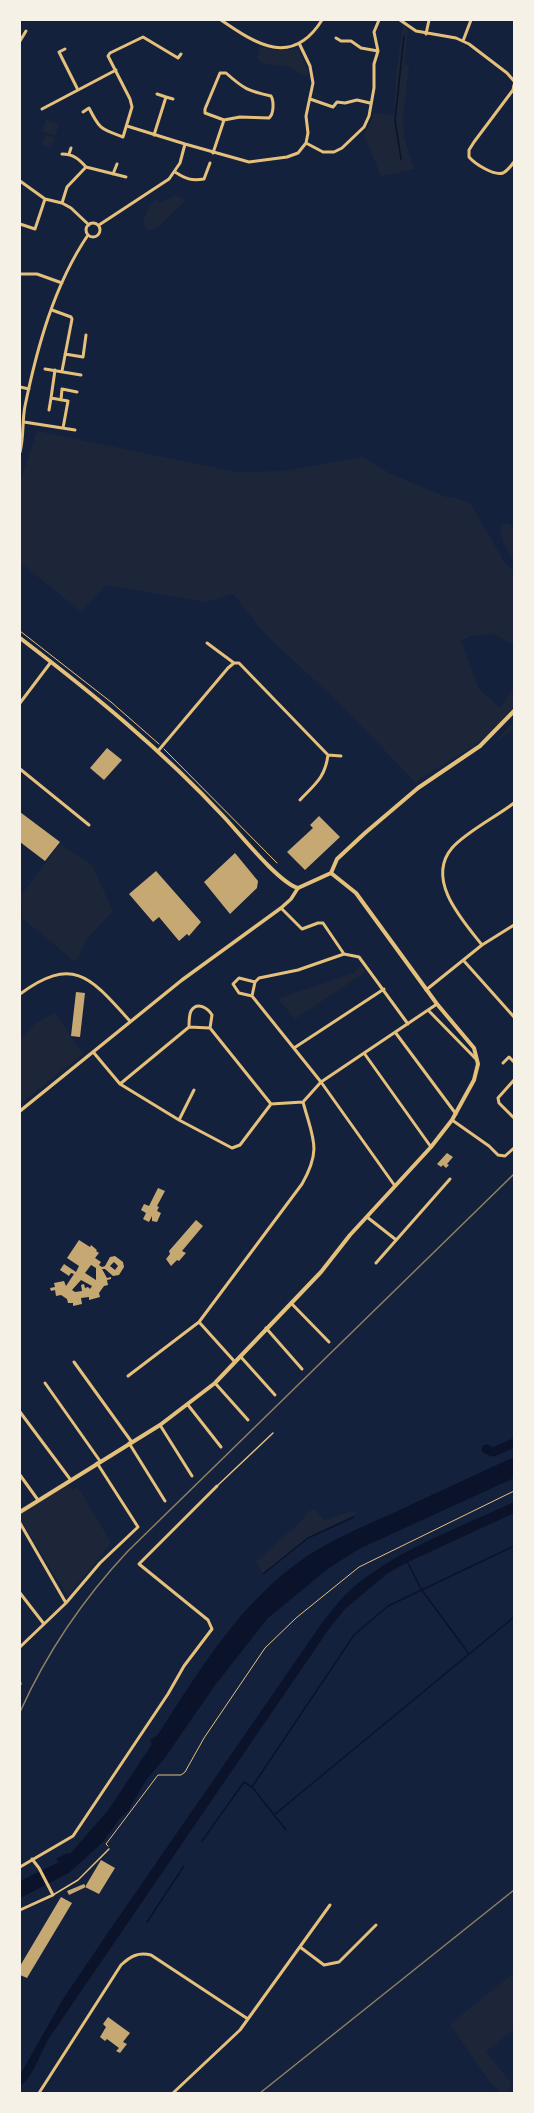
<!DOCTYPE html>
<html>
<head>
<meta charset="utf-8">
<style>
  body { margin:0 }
  #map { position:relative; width:534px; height:2113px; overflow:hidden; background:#14213d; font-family:"PT Sans",sans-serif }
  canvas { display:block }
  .frame { position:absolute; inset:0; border:21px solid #f6f1e7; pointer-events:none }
</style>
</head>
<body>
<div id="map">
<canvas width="534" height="2113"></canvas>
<div class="frame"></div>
</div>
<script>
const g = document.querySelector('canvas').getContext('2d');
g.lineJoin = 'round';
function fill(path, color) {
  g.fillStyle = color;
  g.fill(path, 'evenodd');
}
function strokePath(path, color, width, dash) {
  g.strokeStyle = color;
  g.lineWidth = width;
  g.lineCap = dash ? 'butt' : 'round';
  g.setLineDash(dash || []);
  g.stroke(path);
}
fill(new Path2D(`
  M403,25L408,30L404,65L409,66L403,115L404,138L414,169L381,176L364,135L370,124L374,113L394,115L396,76Z
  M259,47L277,50L298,49L309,74L306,76C298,74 295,69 289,67C279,64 260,68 257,56L260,55V52L258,51Z
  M46,120L59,124L55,136L42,131Z
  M45,135L55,138L51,148L42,145Z
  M176,195L185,200L182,204L158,227L147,231L143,221L149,207L156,198L159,203Z
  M37,431L236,472L284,471L363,457L391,474L446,497L455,498L470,503L505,563L514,572V645L494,634L470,636L461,641L479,689L500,708L514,688V706L488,735L472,747L418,780L416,783L337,701L265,634L233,594L206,602L106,585L81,612L20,562V483Z
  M503,524H509L514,529V561L503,542L500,528Z
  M514,721V729L494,743Z
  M60,844L92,865L113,911L86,940L78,959L73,960L22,918C24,907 20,904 20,896Z
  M361,966L366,972L295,1019L278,999L353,973Z
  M55,1013L83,1054L20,1104V1039L36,1023Z
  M67,1483L72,1490L78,1487L111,1543L68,1596L20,1519V1514Z
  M315,1509L324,1520L353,1511L358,1513L308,1538L263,1574L256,1562L300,1522L309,1511Z
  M514,1973V2029L486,2052L511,2083L507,2093H500L484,2074L450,2024Z`), '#1d2539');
fill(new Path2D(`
  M514,1457V1478L359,1549L329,1568L268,1618L216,1684L164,1759L147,1779L128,1811L120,1818L103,1842L69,1873L20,1898V1881L59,1862L56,1859L67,1853L70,1854L109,1809L152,1744L150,1740L157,1736C197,1674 238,1605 300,1561C328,1541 362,1527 393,1513C434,1494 474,1475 514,1457Z
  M514,1502V1513L406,1563L388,1573L345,1609L329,1629L49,2038C41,2052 32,2079 20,2086V2075L63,1999L109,1931L324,1620C331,1612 338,1602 346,1594C390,1552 459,1528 514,1502Z`), '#0b132b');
strokePath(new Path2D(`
  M401,159L395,120L404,36
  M407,1561L421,1589L469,1654
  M263,1574L308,1538L354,1517
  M252,1787L354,1635L388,1606L514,1546
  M274,1815L514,1617
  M202,1841L244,1782L252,1787L286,1830
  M147,1922L184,1866`), '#0b132b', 1.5);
strokePath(new Path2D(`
  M486,1449L493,1452L514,1443`), '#0b132b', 9);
fill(new Path2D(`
  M107,748L122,760L104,780L90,768Z
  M20,812L60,842L45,861L20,842Z
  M319,816L340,837L305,870L287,852L313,828L310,825Z
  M235,853L258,881L257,888L230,914L204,882Z
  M156,871L201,922L189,936L187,934L179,941L159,917L153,922L129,894Z
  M76,992L85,993L80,1037L71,1036Z
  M447,1153L453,1157L447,1164L449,1165L446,1168L443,1165L441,1167L437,1164Z
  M158,1188L165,1191L157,1206L159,1207L157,1211L161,1213L157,1222L152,1221V1216L149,1222L143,1219L146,1213L141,1210L144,1204L149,1206Z
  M196,1220L203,1226L182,1251L186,1253L179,1261L177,1260L171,1266L166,1259L170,1254L169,1251Z
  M79,1240L90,1247L91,1245L97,1250L96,1251L99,1253L95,1258L101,1262L99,1265L102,1267L105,1266L110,1257L115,1256L123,1262L124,1267L119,1275L113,1276L105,1269H102L107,1278L111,1277V1279L107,1280L108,1285L104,1286L99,1293L100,1297L89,1300V1297L81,1298L82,1304L73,1306V1303H68L67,1299L61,1295L56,1296L55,1290L51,1291L50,1288L55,1287L54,1283L64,1281L66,1286L74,1274L71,1273L69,1276L60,1270L64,1264L76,1272L79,1266L67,1258ZM114,1262L118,1266L115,1270L110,1266ZM91,1265L96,1268V1280L85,1273ZM81,1280L92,1286L90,1289L88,1287L85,1288L84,1284L81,1285L82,1291L75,1292L72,1290Z
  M101,1860L115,1868L99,1894L85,1887Z
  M84,1884L86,1887L69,1895L67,1891Z
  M61,1897L72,1903L27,1978L20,1975V1966Z
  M108,2017L130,2033L123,2042L127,2044L120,2053L116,2051L119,2048L107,2039L105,2041L100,2037L106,2027L103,2024Z`), '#c6a872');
strokePath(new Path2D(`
  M20,631L111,702L159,744
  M164,749L277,863
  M108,1846L106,1844L158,1775H181L185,1772L204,1738L265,1648L296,1618L359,1567L514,1491`), '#e5c07b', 1);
strokePath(new Path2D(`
  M217,1486L273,1433
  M53,1895L78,1880L109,1849`), '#e5c07b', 1.5);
strokePath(new Path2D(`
  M221,20C256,44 292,68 322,20
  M400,20L416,31L456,38L469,44L507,73L514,81
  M426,34L429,20
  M336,38L341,41H351L361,48L378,51
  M20,41L26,31
  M463,41L471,20
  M65,49L59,52L78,90
  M514,85L513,90L474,142L469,150V157C475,164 494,176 503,173C507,171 511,166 514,162
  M166,97L173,99
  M310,99L333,107L337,102L345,103L357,100L370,103
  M42,109L116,70
  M83,112L89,108C100,130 101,129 123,137L132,107L130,99L108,56L110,53L143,37L178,58L181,54
  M127,126L185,144L249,162L287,157L298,153L306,143L308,133L306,116L313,83L310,66L299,43
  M154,135L166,97L157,94
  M306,143L323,152H334L342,148L364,127L369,116L374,88V64L378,51L374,32L379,20
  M213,153L224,120L205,113V109L220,73H226C244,89 248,91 271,96C274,101 274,114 269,118L240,117L224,120
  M62,154C73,154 79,159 86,167
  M69,154L71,148
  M175,172C186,179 191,181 204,179L210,163
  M113,174L117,164
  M20,181L45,199L62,203L71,208L89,225
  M62,203L67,187L86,167L126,177
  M86 230a7 7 0 1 1 14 0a7 7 0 1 1-14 0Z
  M20,224L35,229L45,199
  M99,225L169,179L180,163L185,144
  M20,274H37L62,283
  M52,310L71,317L72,319L62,371
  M65,354L83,357L86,335
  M45,369L81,375
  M55,370L51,398L68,401L63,428
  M20,387L29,389
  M61,400L62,389L77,392
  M49,410L51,398
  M24,422L75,430
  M20,452C24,437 22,421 25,406C37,348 54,285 88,235
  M207,643L234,663
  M20,703L51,662
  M158,751L228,668L234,663H239L328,755C325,778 315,784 300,800
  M328,755L341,756
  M20,769L89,825
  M281,908L302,929L318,923H323L344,954
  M482,945C463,921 425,880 452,848C466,832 496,817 514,803
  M464,961L514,1017
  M426,990L482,945L514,925
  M20,994C74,954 92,979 130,1021
  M252,996L239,993L233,984L239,978L255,982
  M428,1010L476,1059
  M189,1027C189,1022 189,1015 191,1011C197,1001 208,1008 212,1015L210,1028
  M395,1032L456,1114
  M294,1048L384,989
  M94,1053L120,1084L179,1120L232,1148L240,1145L271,1104L303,1102L321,1082L437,1004
  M364,1053L431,1147
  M503,1063L509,1057L514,1062
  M514,1080L498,1098L499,1103L514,1118
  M120,1084L189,1027L210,1028L271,1104
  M179,1120L194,1090
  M452,1120L489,1146L498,1155L505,1156L514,1148
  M395,1186L321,1082L252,996L255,982L259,978L298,970L344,954L359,957L408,1024
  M367,1217L395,1239
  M376,1263L450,1179
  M291,1303L329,1342
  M199,1322L235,1362
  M266,1328L302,1369
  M240,1356L275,1395
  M74,1362L131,1441
  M128,1376L199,1322L302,1184C322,1149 313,1139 303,1102
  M45,1383L100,1461
  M215,1383L248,1420
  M188,1405L221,1447
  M20,1412L70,1479
  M160,1425L192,1476
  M129,1443L165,1501
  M20,1475L38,1500
  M20,1523L66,1603
  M20,1593L44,1624
  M20,1647L66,1603L100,1563L138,1527L97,1463
  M20,1683V1684
  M20,1867L73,1836L168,1694L184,1666L212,1629L208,1620L139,1564L217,1486
  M20,1910L53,1895L39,1868L32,1859
  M300,1947L324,1965L339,1962L376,1925
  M39,2093L121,1965C131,1956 138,1952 151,1955L248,2019
  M173,2093L240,2030L330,1905`), '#e5c07b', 3);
strokePath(new Path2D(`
  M20,1111L182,980L281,908L291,899L298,888`), '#e5c07b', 3.5);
strokePath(new Path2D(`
  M20,638C92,693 162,750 224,817C239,833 279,883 298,888L331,873L337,859L365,833L418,788L480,746L514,711
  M20,1512L160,1425L215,1383L321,1272L350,1235L431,1147L452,1120L474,1080L478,1064L474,1048L437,1004L356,893L331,873`), '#e5c07b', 4);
strokePath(new Path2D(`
  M20,1712C47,1652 83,1599 128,1551L514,1174
  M260,2093L514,1890`), '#918062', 1.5);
</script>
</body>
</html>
